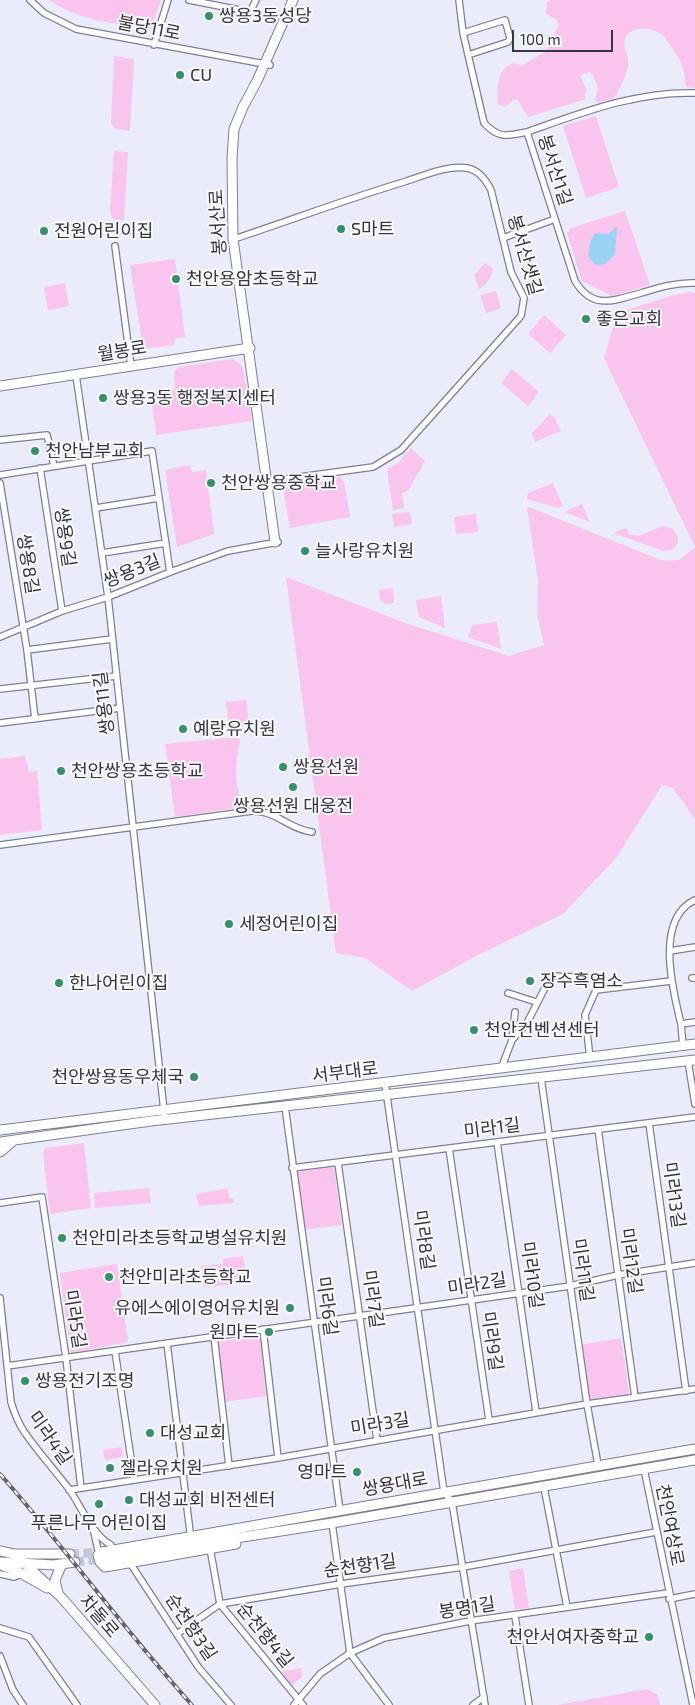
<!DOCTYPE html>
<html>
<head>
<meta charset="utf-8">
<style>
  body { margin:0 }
  #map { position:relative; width:695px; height:1705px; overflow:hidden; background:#eaebfb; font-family:"Exo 2",sans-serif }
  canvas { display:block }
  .scale { position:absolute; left:512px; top:30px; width:101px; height:22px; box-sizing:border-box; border:2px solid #363640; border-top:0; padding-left:6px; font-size:15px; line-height:18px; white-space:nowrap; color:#363640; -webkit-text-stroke:4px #f9f9fe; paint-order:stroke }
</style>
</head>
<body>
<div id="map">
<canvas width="695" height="1705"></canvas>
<div class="scale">100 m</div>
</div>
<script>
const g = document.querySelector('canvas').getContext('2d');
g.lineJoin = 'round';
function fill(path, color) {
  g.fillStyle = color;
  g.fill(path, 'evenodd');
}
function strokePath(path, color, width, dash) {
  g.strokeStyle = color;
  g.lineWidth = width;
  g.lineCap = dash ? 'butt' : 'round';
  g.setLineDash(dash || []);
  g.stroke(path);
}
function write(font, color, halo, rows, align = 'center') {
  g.font = font + ' "Exo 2","Noto Sans KR",sans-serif';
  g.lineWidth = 4;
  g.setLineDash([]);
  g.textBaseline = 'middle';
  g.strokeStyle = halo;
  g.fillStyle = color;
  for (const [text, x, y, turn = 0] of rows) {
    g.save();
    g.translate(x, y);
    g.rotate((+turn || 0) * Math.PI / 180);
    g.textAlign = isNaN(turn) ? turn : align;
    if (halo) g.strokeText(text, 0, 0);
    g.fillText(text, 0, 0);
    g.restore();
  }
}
fill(new Path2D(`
  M49,0H161L151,28C115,24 79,21 49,0Z
  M551,0H695V88L686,87C684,62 679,59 666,39C659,28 633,24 626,37C622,45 627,51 628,59C630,71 620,88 614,98L598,103L595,99C600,89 597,80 590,72L580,76L587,91L584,94L586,99L528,117L517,99L513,100L505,107L498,104C497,86 496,70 514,63L521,66L545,52L559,25L556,19L546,14L547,2Z
  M114,56L134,59L130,131L116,129L111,123Z
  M596,116L619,187L586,198L563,126Z
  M114,151L128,152L124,220L113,219L110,213Z
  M625,211L650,285L612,296L582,281L567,233L571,228Z
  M175,259L185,337L175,338V345L143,349L130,265Z
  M485,263L493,268C492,277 487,284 479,289L474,275Z
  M65,283L69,306L48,310L44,287Z
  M496,291L501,308L486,313L480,295Z
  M690,292L695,293V819L673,788L662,785L617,857L563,914L478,955L412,991L365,958L336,953L286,577L408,624L509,656L544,645L537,613L538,580L527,508L529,507L663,561L679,560L695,547L604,358L617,313L674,295Z
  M544,315L566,335L550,353L528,334Z
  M233,359L243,367L252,421L156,435L151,393L175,389L174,373L178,367Z
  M512,369L539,392L528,406L501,383Z
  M550,414L555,418L561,431L535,442L532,433Z
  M411,448L425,461L408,491L402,493L404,508L393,510L387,469L397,464Z
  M190,465L192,472L206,470L214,534L177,547L165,470Z
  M340,477L344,482L350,517L290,528L283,488Z
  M553,483L563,506L558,508L527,499L528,493Z
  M582,504L590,522L564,512Z
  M410,512L412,524L394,527L392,514Z
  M476,514L478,532L456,534L454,517Z
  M663,526L672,528C679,535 681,544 672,550L663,551L613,533L626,528L629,534L638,536Z
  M393,588L394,603L385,604L380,600L379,590Z
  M441,596L445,628L419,617L416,600Z
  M497,622L501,649L468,637L472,625Z
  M246,700L249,724L229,728L226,702Z
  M237,737L240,741C235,767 234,781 243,807L175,817L165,744Z
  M25,756L29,772L37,771L42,830L0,835V759Z
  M84,1143L91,1208L50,1214L43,1153L45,1148Z
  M334,1167L342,1225L303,1230L296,1173L298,1171Z
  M149,1188L151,1203L95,1208L94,1193Z
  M228,1188L229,1197L233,1199L234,1203L199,1206L196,1194Z
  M243,1256L246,1276L249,1283L204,1287L201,1266L223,1264V1259Z
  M117,1264L128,1342L71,1353L60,1273Z
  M260,1336L266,1396L224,1402L218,1342Z
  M621,1338L629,1392L627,1395L591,1402L588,1398L579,1345Z
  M122,1447L123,1457L105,1460L103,1450Z
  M523,1568L529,1608L515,1609L509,1571Z
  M301,1668L302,1677L292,1685L281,1672Z
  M647,1689L658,1695L660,1705H558Z`), '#f9c4ed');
fill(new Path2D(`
  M617,226L615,255L605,264L596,265L588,256L590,242L595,233L608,234Z`), '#9ad2f3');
strokePath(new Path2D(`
  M70,1554L102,1552
  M75,1562L102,1559`), '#c6c7d6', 9, [9, 4.5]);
const street = new Path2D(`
  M30,0L44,13L76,29L270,65
  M189,0L250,12L256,0
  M459,0L463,33L484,123C499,139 507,136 527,132L555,219L503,238
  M463,33L505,20L510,38L508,42L468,55
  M154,45L168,0
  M527,132C581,113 637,91 695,93
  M555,219L575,281C593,311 615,300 641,293C658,288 677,282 695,283
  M237,238C294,219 350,198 407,181C425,175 448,165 467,168C478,170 486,180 491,190L511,272L524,298L521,316L401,450L373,467L270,481
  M115,246L131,366
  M76,375L108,597L165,1120
  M0,440L47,435L54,466
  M40,468L62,611
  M0,475L152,451L170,572
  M0,483L27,650L35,719
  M96,508L159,498
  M102,553L166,543
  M0,637L62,611L108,597L173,571L228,551L278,542
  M27,650L112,639
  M0,689L116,676
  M0,723L120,708
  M0,845L252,811C276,810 288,829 312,832
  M695,900C654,919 673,991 681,1024L695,1022
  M670,951L695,947
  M692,978H695
  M508,993L536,1002
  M681,1024L683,1046
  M512,1040L515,1012
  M590,1058L585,1015L596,990L671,981
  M688,1061L695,1104
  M501,1069L512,1040L527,1023L551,976L575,977
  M541,1078L587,1404L598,1465
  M385,1083L444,1492L452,1502L485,1705
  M285,1106L340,1511
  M649,1123L686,1391
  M598,1129L635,1397
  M497,1142L536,1412
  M449,1148L489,1420
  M338,1163L377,1440
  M292,1168L695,1117
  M0,1203L42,1197L66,1358L81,1488
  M0,1298L11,1402C14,1412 18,1422 23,1430C37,1451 54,1469 69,1489C81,1506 92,1535 111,1545
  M263,1329L278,1458
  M214,1336L229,1466
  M167,1343L190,1532
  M115,1351L134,1479
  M7,1366L570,1286L618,1275L695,1263
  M644,1469L693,1705
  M544,1487L567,1607
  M69,1490L278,1458L587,1404L695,1389
  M332,1523L350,1653L389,1705
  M93,1528L98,1550
  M210,1548L220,1604L303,1705
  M130,1563L199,1668L231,1705
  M0,1574L14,1577L22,1574
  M669,1599L695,1594
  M515,1616L529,1705
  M0,1628L29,1637L77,1705
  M177,1634L220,1604L341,1584L463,1567L656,1532
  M0,1656L13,1690L23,1705
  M294,1705L320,1674L350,1653L384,1638L470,1621L668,1593
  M473,1705L484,1697`);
const secondary = new Path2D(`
  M0,386L250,348
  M275,542L233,239L232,158L234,129L243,107L257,81L293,0
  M0,1130L695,1044
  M0,1142L151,1121L695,1060
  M0,1152L13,1141
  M0,1551L14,1554H70
  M102,1552L695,1449
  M14,1554L61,1597L155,1705
  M98,1555L100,1562L105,1567L236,1544
  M102,1559L332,1523L695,1460
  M0,1562L54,1565L75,1562
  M3,1566L17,1571L47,1588
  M58,1593L55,1580L62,1564`);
strokePath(street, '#7e7f96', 8);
strokePath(secondary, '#7e7f96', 11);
strokePath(street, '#fff', 5.5);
strokePath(secondary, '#fff', 9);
const rail = new Path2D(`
  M0,1474C66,1549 125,1631 192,1705`);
strokePath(rail, '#63636e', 4);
strokePath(rail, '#f9f9fe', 2, [5.5]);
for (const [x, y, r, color] of [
  [209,16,5,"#359168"],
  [180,75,5,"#359168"],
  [341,229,5,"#359168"],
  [44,231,5,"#359168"],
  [176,279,5,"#359168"],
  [586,319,5,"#359168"],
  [103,398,5,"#359168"],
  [35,451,5,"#359168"],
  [211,483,5,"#359168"],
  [305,551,5,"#359168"],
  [183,729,5,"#359168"],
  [283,767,5,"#359168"],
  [61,771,5,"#359168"],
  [293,787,5,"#359168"],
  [229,924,5,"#359168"],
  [530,981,5,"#359168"],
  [59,983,5,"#359168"],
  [474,1030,5,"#359168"],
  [194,1077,5,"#359168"],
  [62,1238,5,"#359168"],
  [109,1277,5,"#359168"],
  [290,1308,5,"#359168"],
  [269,1332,5,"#359168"],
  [25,1381,5,"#359168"],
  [150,1433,5,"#359168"],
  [110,1468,5,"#359168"],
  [357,1472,5,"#359168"],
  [129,1500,5,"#359168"],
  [99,1504,5,"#359168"],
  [649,1637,5,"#359168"]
]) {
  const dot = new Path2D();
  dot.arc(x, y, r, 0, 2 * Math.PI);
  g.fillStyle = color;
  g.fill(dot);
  strokePath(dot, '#f9f9fe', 2);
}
write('18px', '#363640', '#f9f9fe', [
  ["쌍용3동성당",219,16],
  ["CU",190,75],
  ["S마트",351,229],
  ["전원어린이집",54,231],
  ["천안용암초등학교",186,279],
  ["좋은교회",596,319],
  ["쌍용3동 행정복지센터",113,398],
  ["천안남부교회",45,451],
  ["천안쌍용중학교",221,483],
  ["늘사랑유치원",315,551],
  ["예랑유치원",193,729],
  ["쌍용선원",293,767],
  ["천안쌍용초등학교",71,771],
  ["쌍용선원 대웅전",293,806,"center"],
  ["세정어린이집",239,924],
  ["장수흑염소",540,981],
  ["한나어린이집",69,983],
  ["천안컨벤션센터",484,1030],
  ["천안쌍용동우체국",184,1077,"right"],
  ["천안미라초등학교병설유치원",72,1238],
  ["천안미라초등학교",119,1277],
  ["유에스에이영어유치원",280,1308,"right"],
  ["원마트",259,1332,"right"],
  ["쌍용전기조명",35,1381],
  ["대성교회",160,1433],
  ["젤라유치원",120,1468],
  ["영마트",347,1472,"right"],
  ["대성교회 비전센터",139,1500],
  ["푸른나무 어린이집",99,1523,"center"],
  ["천안서여자중학교",639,1637,"right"]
], 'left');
write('18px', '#363640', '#f9f9fe', [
  ["불당11로",149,28,11],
  ["봉서산1길",555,170,72],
  ["봉서산로",218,222,-93],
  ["봉서산샛길",525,255,74],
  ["월봉로",122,351,-9],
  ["쌍용9길",65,537,82],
  ["쌍용8길",28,564,81],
  ["쌍용3길",132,571,-22],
  ["쌍용11길",104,703,-97],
  ["서부대로",345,1072,-7],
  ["미라1길",492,1128,-7],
  ["미라13길",674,1195,82],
  ["미라8길",424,1240,82],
  ["미라12길",631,1261,82],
  ["미라11길",583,1270,82],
  ["미라10길",532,1275,82],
  ["미라2길",477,1284,-9],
  ["미라7길",373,1299,82],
  ["미라6길",327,1306,82],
  ["미라5길",75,1319,81],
  ["미라9길",492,1341,82],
  ["미라3길",380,1424,-9],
  ["미라4길",50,1438,55],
  ["쌍용대로",395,1484,-10],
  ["천안여상로",670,1525,79],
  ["순천향1길",360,1566,-8],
  ["봉명1길",467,1608,-9],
  ["차돌로",99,1616,49],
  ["순천향3길",191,1627,56],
  ["순천향4길",265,1635,51]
]);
</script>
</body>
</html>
